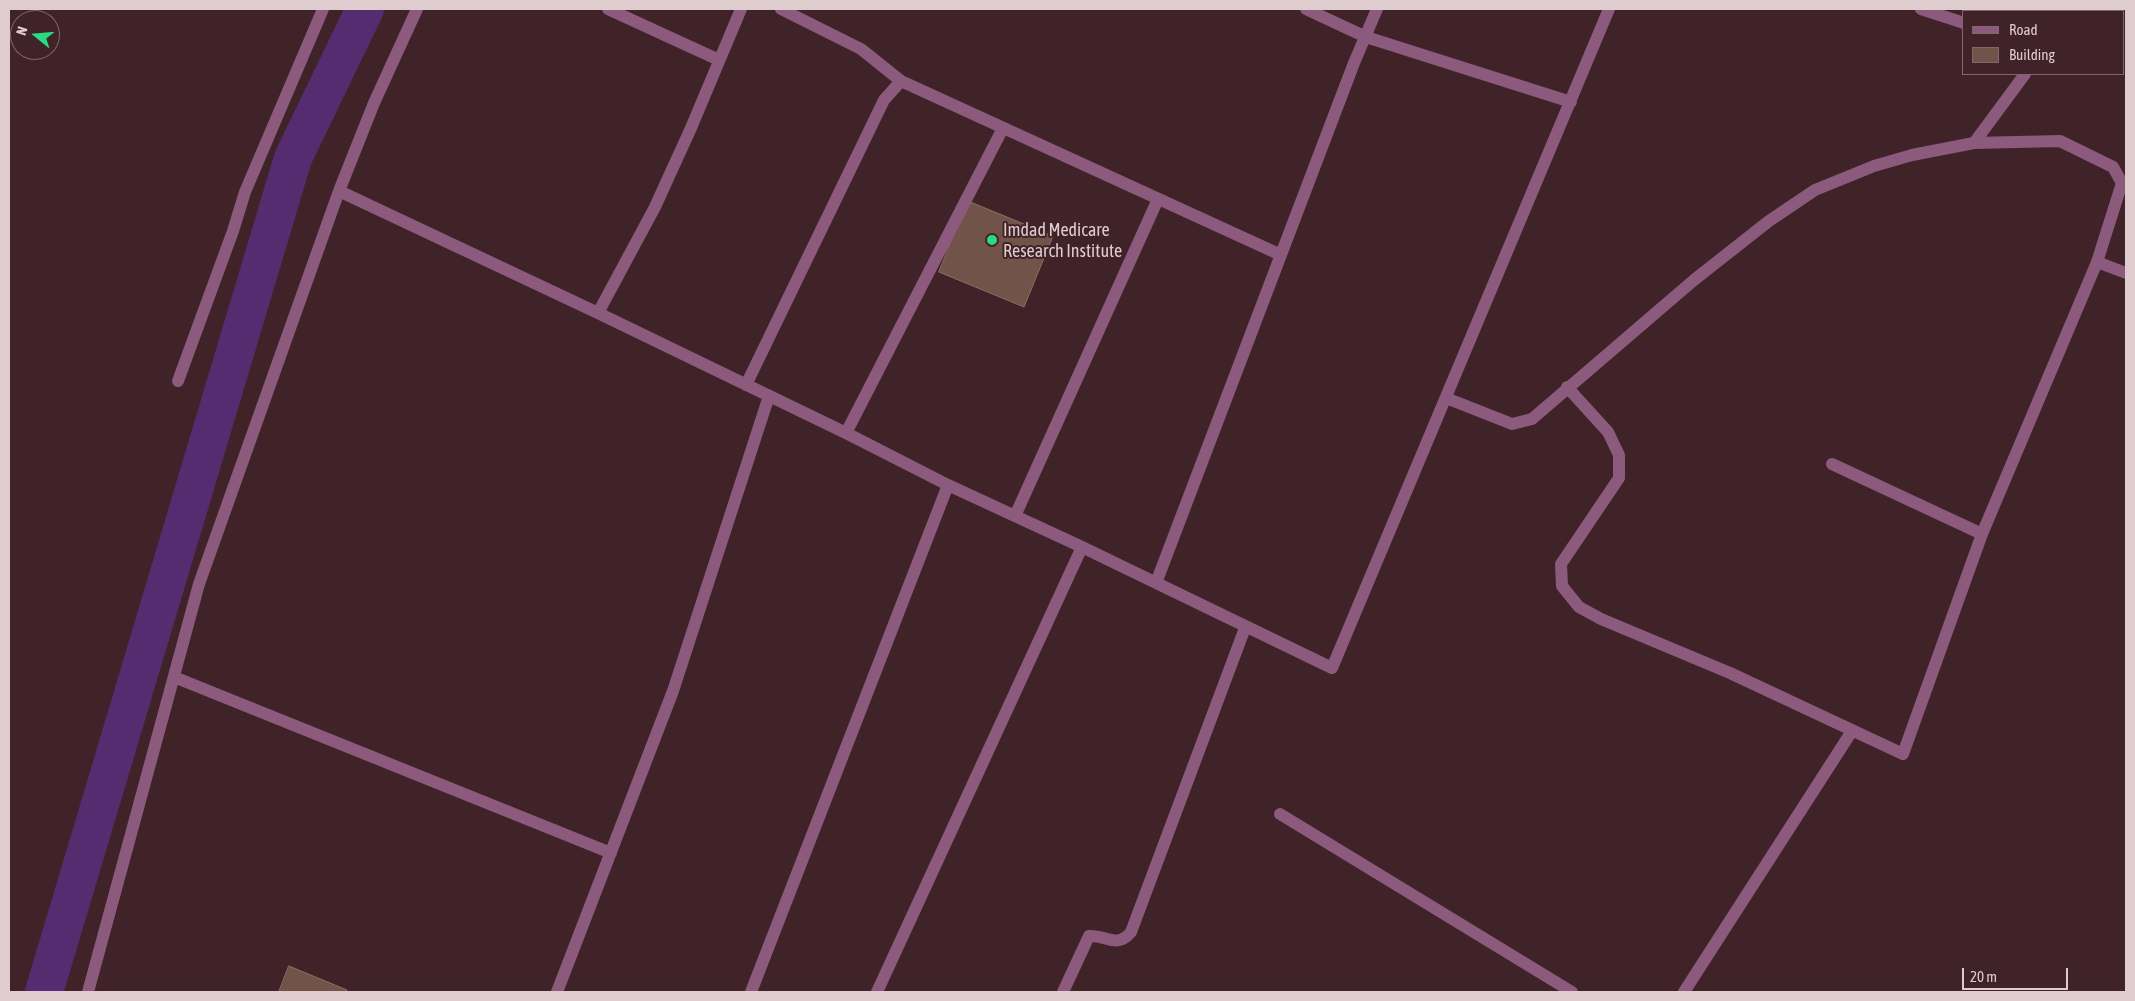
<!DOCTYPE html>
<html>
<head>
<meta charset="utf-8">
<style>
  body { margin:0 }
  #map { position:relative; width:2135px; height:1001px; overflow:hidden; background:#402328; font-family:"Asap Condensed",sans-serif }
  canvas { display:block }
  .frame { position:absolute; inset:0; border:10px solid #dfccce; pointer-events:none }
  .legend { position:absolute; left:1962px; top:10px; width:162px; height:65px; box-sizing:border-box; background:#402328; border:1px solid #80676a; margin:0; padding:6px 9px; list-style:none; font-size:15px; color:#dfccce }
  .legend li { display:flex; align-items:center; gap:10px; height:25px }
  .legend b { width:25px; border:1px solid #80676a }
  .north { position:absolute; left:10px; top:10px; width:50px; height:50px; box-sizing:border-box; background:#402328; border:1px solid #80676a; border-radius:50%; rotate:287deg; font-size:14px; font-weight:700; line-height:20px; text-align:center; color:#dfccce }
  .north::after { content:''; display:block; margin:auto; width:18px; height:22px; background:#2dd883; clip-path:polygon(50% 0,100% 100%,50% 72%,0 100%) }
  .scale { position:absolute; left:1962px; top:968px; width:106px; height:22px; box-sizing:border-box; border:2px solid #dfccce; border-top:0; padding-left:6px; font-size:15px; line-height:18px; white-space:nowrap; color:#dfccce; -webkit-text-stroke:4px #402328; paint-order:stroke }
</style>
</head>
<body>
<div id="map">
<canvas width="2135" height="1001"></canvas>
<div class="frame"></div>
<ul class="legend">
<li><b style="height:6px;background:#8c5a7c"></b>Road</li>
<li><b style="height:14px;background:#725349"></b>Building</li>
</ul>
<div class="north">N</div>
<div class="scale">20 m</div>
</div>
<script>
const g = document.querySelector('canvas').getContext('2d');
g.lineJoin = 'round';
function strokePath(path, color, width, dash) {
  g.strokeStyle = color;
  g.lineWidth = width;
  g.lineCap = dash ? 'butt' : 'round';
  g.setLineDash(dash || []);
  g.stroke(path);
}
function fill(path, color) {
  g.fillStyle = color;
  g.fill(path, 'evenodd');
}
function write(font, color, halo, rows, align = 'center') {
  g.font = font + ' "Asap Condensed",sans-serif';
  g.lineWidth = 4;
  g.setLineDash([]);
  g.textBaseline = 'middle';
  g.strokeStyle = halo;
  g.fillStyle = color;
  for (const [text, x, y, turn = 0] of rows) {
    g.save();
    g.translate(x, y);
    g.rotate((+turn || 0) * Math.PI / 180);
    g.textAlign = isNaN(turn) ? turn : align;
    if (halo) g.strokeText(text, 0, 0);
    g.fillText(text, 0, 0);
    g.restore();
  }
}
strokePath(new Path2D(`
  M44,992L293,158L365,9`), '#562c71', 38);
const building = new Path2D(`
  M968,201L1053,236L1024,307L939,272Z
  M289,966L347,990L346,992H279Z`);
fill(building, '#725349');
strokePath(building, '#8e6e64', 1);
strokePath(new Path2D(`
  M608,9L719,60
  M781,9L861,49L901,81
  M1306,9L1366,37L1571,102
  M1921,9L1964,23
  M2070,11L2072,9
  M1974,143L2025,74
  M339,191L598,313L846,433L948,485L1082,547L1332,668L1609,9
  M2097,262L2126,273
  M598,313L655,207L691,128L741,9
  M178,381L233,231L245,192L323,9
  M746,385L884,100L901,81L1281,255
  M1446,398L1512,424L1532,419L1694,280L1769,221L1815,190L1874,166L1912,155L1974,143L2060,141L2113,167L2122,183L2097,262L1982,534L1903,754L1730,673L1601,619L1579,607L1562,586L1561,564L1619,478V455L1608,432L1567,387
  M846,433L1003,128
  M1832,464L1982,534
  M1015,516L1158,199
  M1156,583L1354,63L1377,9
  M174,677L611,853
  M1280,814L1572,992
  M88,992L199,584L339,191L374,103L417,9
  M557,992L673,691L769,396
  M751,992L948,485
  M877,992L1082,547
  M1063,992L1089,936C1107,935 1117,949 1131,932L1245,628
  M1684,992L1852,731`), '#8c5a7c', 12);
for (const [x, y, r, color] of [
  [992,240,6,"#2dd883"]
]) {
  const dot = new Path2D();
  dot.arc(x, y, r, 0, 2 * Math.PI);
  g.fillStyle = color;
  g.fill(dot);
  strokePath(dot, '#402328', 2);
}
write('18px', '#dfccce', '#402328', [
  ["Imdad Medicare",1003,230],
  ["Research Institute",1003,251]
], 'left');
</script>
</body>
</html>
